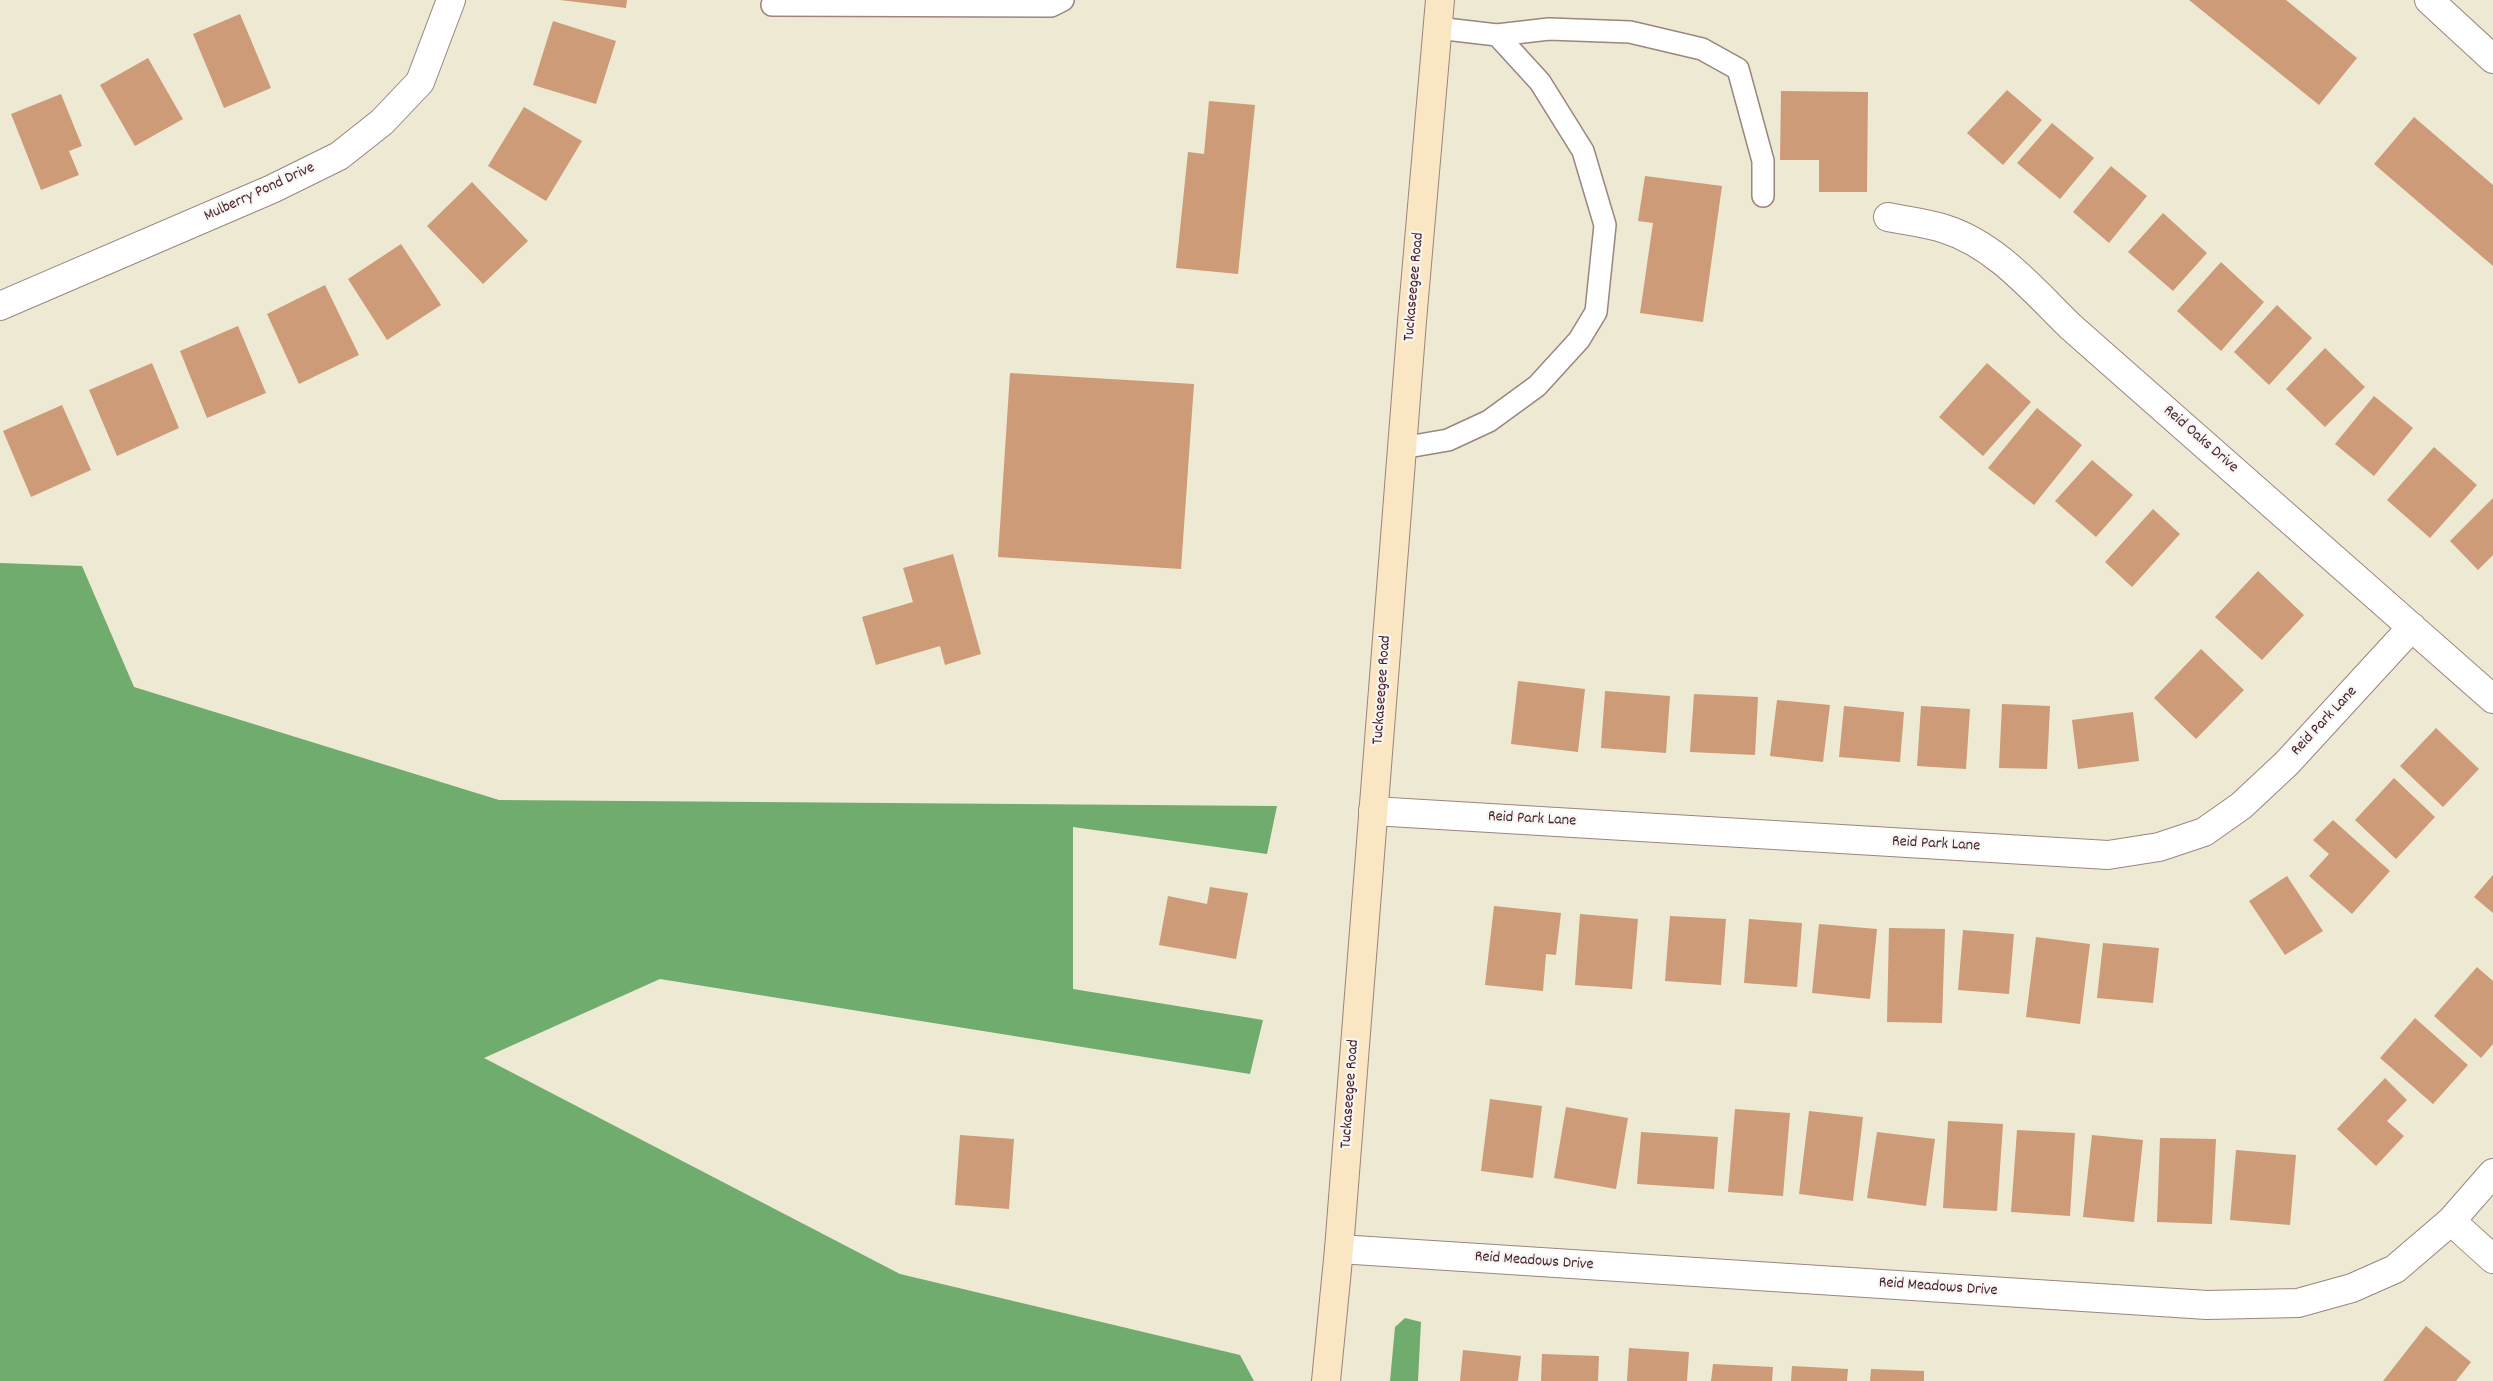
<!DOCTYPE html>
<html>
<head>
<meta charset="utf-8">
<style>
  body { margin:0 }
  canvas { display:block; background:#eee9d3 }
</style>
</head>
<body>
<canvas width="2493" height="1381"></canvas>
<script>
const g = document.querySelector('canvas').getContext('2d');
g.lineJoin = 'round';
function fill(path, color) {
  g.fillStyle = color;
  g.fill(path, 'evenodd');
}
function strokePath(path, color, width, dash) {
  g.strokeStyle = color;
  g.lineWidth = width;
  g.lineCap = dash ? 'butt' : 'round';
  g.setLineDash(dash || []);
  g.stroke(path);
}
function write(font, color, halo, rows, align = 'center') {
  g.font = font + ' Dekko,sans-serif';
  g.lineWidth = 4.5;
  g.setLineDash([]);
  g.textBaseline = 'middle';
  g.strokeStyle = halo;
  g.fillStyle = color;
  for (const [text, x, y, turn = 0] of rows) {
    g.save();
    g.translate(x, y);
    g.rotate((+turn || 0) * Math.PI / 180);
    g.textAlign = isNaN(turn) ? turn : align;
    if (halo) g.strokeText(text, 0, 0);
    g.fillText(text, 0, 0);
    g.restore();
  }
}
fill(new Path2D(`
  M0,563L82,566L134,687L499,800L1277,806L1267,854L1073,827V989L1263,1020L1250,1074L660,979L484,1058L900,1274L1240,1355L1254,1381H0Z
  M1405,1318L1421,1322L1418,1381H1390L1395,1327Z`), '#70ac6d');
fill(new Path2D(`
  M560,0H627L626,8Z
  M2189,0H2286L2357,58L2319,105Z
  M240,14L271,88L224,108L193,34Z
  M553,21L616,41L596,104L533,85Z
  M148,58L183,119L135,146L100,85Z
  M2007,90L2042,120L2003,165L1967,133Z
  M1781,91L1868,92L1867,192H1819V160H1780Z
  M61,94L82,146L69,151L79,175L41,190L11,114Z
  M1209,101L1255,105L1238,274L1176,268L1188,152L1204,154Z
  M524,107L582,141L546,201L488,166Z
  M2414,117L2493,185V266L2374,164Z
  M2052,123L2094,158L2060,199L2017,163Z
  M2111,166L2147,196L2109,243L2073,212Z
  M1645,176L1722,186L1703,322L1640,313L1653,223L1638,221Z
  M472,182L528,241L483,284L427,226Z
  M2163,213L2207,253L2173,291L2128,252Z
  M401,244L441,305L387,340L348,279Z
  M2221,262L2264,302L2221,351L2177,311Z
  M325,285L359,355L299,384L267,314Z
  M2277,305L2312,338L2269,385L2234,352Z
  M238,326L266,393L207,418L180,351Z
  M2325,348L2365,387L2325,427L2286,389Z
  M152,363L179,428L117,456L89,390Z
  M1987,363L2031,402L1983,456L1939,417Z
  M1010,373L1194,384L1181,569L998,557Z
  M2374,396L2413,428L2374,476L2335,444Z
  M62,405L91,470L31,497L3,431Z
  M2037,408L2082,445L2034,505L1988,468Z
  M2434,447L2477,485L2430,538L2387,500Z
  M2092,460L2133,495L2096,537L2055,501Z
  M2493,498V555L2478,570L2450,541Z
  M2153,509L2180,534L2132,587L2105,562Z
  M953,554L981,654L945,665L940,646L876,665L862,617L913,602L903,568Z
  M2258,571L2304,615L2262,660L2215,617Z
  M2201,649L2244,690L2196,739L2154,698Z
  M1518,681L1585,689L1578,752L1511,744Z
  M1605,691L1670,696L1666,753L1601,748Z
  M1694,694L1758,697L1755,755L1690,752Z
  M1777,700L1830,705L1823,762L1770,756Z
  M2002,704L2050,706L2047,769L1999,768Z
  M1844,706L1904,712L1900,762L1839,757Z
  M1921,706L1970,709L1966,769L1917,766Z
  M2133,712L2139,761L2078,769L2072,720Z
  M2436,728L2479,769L2443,807L2400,766Z
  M2394,778L2435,817L2396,859L2355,820Z
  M2333,820L2390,871L2352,914L2309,876L2329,854L2313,840Z
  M2493,875V913L2474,897Z
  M2287,876L2323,931L2285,955L2249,901Z
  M1210,887L1248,893L1236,959L1159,945L1168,896L1207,904Z
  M1494,906L1561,913L1556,955L1546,954L1543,991L1485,985Z
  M1580,914L1638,919L1632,989L1575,985Z
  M1670,916L1726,919L1721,985L1665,981Z
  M1749,919L1802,923L1797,987L1744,983Z
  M1819,924L1877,929L1870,999L1812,993Z
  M1889,928L1945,929L1942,1023L1887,1022Z
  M1963,930L2014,934L2009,994L1958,990Z
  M2036,937L2090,944L2080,1024L2026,1017Z
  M2103,943L2159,948L2153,1003L2097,998Z
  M2477,967L2493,981V1044L2481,1058L2434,1016Z
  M2415,1018L2468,1065L2433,1104L2380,1058Z
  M2385,1078L2407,1100L2387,1121L2404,1136L2376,1166L2337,1129Z
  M1490,1099L1542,1106L1533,1178L1481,1171Z
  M1566,1107L1628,1118L1616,1189L1554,1178Z
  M1735,1109L1790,1113L1783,1196L1728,1192Z
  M1809,1111L1863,1117L1853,1201L1799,1194Z
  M1948,1121L2003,1124L1997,1211L1943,1208Z
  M2017,1130L2075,1133L2070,1216L2011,1212Z
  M1641,1132L1718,1137L1714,1189L1637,1184Z
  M1877,1132L1935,1139L1926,1206L1867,1198Z
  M960,1135L1014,1139L1009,1209L955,1205Z
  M2092,1135L2143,1140L2134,1222L2083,1217Z
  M2160,1138L2216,1139L2212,1224L2157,1222Z
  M2236,1150L2296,1155L2290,1225L2230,1220Z
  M2426,1326L2471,1362L2456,1381H2383Z
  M1629,1348L1689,1352L1687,1381H1627Z
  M1463,1350L1521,1356L1518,1381H1460Z
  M1542,1354L1599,1356L1598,1381H1541Z
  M1713,1364L1773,1367L1772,1381H1711Z
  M1792,1366L1848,1369L1847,1381H1791Z
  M1871,1369L1924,1371V1381H1870Z`), '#cd9b78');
const lane = new Path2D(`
  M772,5L1051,6L1063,0
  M1437,28L1497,35L1549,29L1630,32L1702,49L1738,69L1763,161V196
  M1402,448L1448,440L1489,421L1537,386L1579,340L1596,312L1605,225L1583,151L1540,82L1497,35`);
const street = new Path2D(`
  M2429,0L2493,59
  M1888,217C1907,221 1927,223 1945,229C1996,245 2034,291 2071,327L2493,699
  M0,306L272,189L339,156L382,122L420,82L451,0
  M1373,811L2108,855L2159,847L2204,832L2241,806L2287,763L2412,627
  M2451,1221L2493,1259
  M1339,1249L2207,1305L2298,1303L2352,1288L2395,1269L2451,1221L2493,1173`);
const secondary = new Path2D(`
  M1326,1381L1339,1249L1412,321L1440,0`);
strokePath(lane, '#9c847f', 24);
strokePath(street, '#9c847f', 30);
strokePath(secondary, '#9c847f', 30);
strokePath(lane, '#fff', 21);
strokePath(street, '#fff', 28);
strokePath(secondary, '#fbe6c4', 28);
write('16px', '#4a1f2b', '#f6f6f2', [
  ["Mulberry Pond Drive",260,193,-25],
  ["Tuckaseegee Road",1415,287,-85],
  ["Reid Oaks Drive",2200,440,41],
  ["Tuckaseegee Road",1383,690,-86],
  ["Reid Park Lane",2325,722,-47],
  ["Reid Park Lane",1532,820,3],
  ["Reid Park Lane",1936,845,3],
  ["Tuckaseegee Road",1351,1094,-86],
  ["Reid Meadows Drive",1534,1262,4],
  ["Reid Meadows Drive",1938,1288,4]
]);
</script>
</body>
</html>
